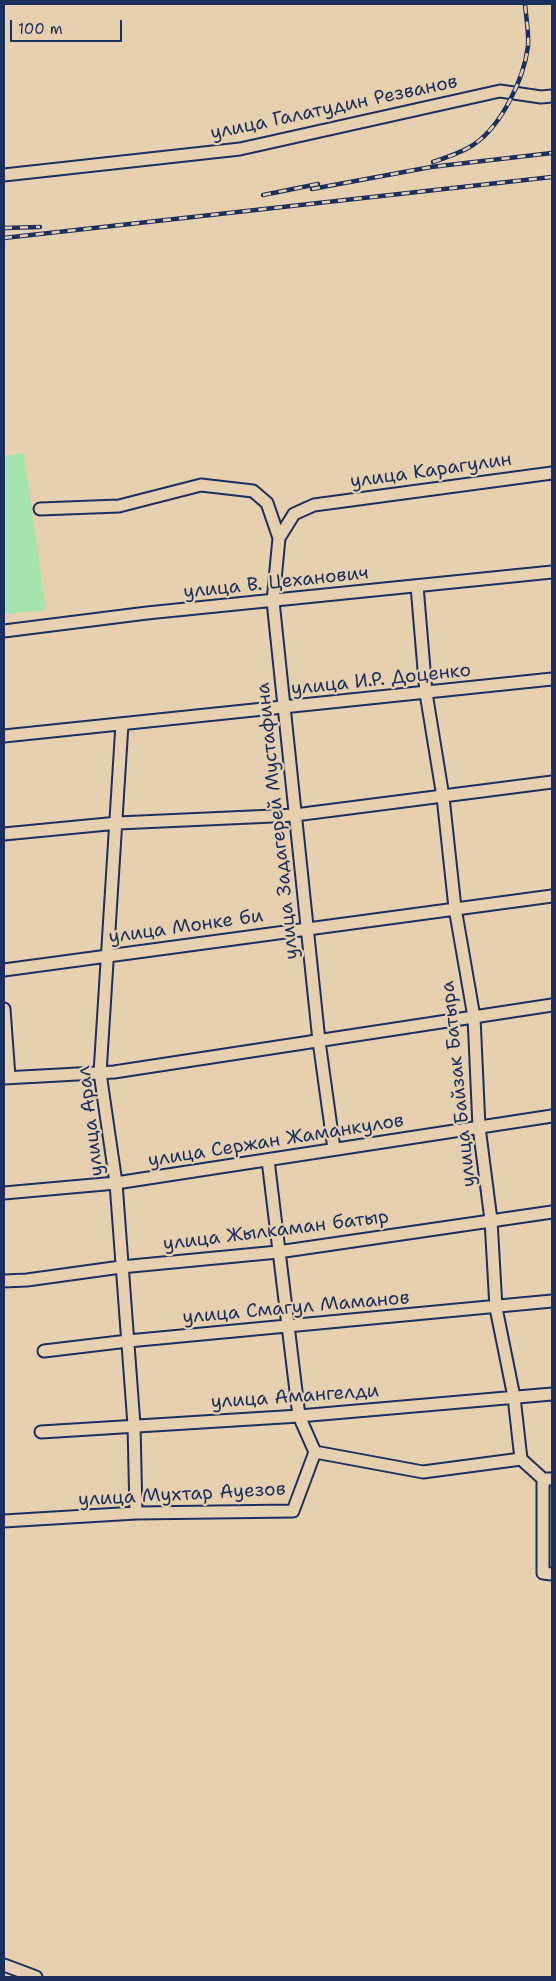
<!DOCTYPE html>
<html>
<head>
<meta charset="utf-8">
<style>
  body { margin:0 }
  #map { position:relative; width:556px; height:1981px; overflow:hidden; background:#e7d0b0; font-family:"Shantell Sans",sans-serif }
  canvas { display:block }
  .frame { position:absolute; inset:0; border:5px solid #1b2f5e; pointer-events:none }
  .scale { position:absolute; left:10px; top:20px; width:112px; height:22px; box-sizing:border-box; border:2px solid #1b2f5e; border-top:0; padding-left:6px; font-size:15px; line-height:18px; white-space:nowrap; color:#1b2f5e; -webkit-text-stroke:4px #e7d0b0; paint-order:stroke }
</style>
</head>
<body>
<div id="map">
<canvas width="556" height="1981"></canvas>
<div class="frame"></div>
<div class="scale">100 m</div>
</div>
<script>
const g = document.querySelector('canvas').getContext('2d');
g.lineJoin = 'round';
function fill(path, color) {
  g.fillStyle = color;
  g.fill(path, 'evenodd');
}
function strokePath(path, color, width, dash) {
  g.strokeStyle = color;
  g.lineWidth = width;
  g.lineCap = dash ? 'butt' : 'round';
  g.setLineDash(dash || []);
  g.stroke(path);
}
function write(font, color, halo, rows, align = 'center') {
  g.font = font + ' "Shantell Sans",sans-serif';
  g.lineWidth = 4.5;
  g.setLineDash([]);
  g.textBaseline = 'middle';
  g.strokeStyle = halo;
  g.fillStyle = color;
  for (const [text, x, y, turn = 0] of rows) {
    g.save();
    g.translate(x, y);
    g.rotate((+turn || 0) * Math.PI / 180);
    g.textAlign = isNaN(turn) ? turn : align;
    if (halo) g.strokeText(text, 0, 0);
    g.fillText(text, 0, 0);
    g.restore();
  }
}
fill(new Path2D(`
  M24,453L46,610L4,614V456Z`), '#a5e5ad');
const minor = new Path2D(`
  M4,175L240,149L500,91L541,97L552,96
  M40,509L119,506L201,485L253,491L267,503L279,538
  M417,586L426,693L443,797L455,908L474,1017L479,1127L491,1220L496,1308L514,1397L521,1459
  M4,631L147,613L552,572
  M122,724L100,1073L116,1183L134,1425L136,1513
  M4,736L552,679
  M4,834L118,823L295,815L552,782
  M4,970L552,896
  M4,1009L9,1077
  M4,1078L114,1072L552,1005
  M334,1149L319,1041L273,601L279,538L294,514L314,505L552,473
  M268,1160L299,1416L315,1452
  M4,1193L116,1183L552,1116
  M4,1281L27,1280L121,1267L278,1252L552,1212
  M44,1351L128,1341L552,1301
  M41,1432L299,1416L552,1394
  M315,1452L423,1472L521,1459L543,1479H552
  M543,1479V1573L552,1574
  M4,1521L136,1513L293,1511L315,1452
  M4,1965L36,1977`);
strokePath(minor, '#1b2f5e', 15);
strokePath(minor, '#e7d0b0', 11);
const rail = new Path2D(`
  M433,162C445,158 457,154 468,148C500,131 524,79 528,46C529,32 526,17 525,4
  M312,189L431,167L552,153
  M263,195L318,184
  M4,228L40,227
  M4,238L552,177`);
strokePath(rail, '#1b2f5e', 4.5);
strokePath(rail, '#e7d0b0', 2.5, [8]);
write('19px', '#1b2f5e', '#e7d0b0', [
  ["улица Галатудин Резванов",334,108,-12],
  ["улица Карагулин",431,471,-8],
  ["улица В. Цеханович",276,583,-6],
  ["улица И.Р. Доценко",381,680,-6],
  ["улица Задагерей Мустафина",278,821,-96],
  ["улица Монке би",186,927,-8],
  ["улица Байзак Батыра",459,1084,-96],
  ["улица Арал",91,1121,-97],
  ["улица Сержан Жаманкулов",276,1141,-9],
  ["улица Жылкаман батыр",276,1231,-7],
  ["улица Смагул Маманов",296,1308,-5],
  ["улица Амангелди",295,1397,-4],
  ["улица Мухтар Ауезов",182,1495,-3]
]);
</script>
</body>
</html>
